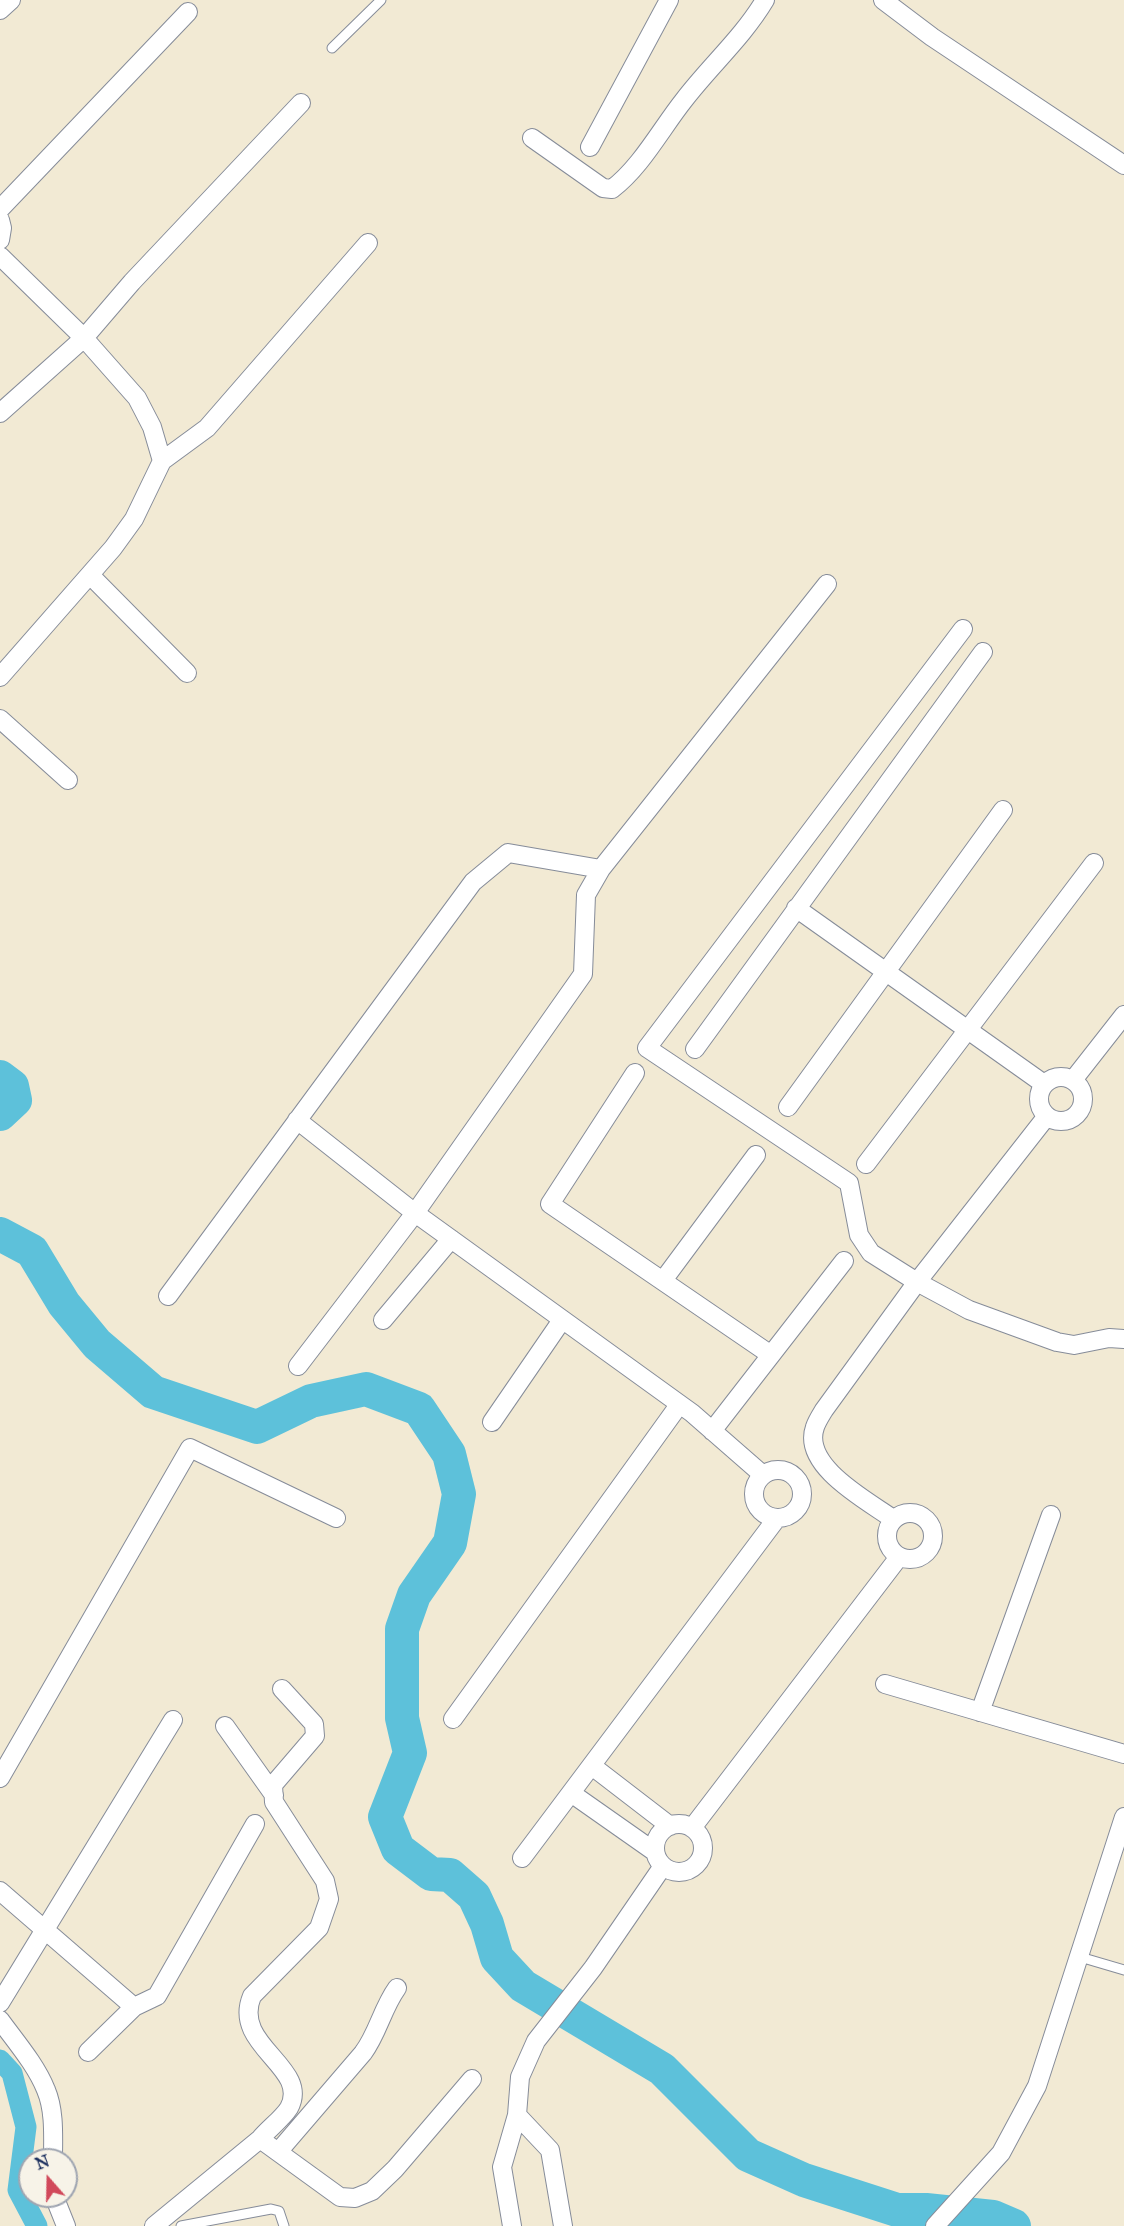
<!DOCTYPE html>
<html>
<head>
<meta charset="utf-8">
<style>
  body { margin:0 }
  #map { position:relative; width:1124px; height:2226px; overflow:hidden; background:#f2ead4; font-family:"IM FELL Great Primer",serif }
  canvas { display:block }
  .north { position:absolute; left:18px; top:2148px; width:60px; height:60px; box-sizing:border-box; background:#f7f3e8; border:2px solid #9fa5b1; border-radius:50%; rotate:340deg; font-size:16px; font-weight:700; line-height:24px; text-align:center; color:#1b2f5e }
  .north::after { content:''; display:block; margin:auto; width:21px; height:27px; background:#d1495b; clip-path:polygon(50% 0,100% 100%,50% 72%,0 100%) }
</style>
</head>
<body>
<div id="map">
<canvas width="1124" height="2226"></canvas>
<div class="north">N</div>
</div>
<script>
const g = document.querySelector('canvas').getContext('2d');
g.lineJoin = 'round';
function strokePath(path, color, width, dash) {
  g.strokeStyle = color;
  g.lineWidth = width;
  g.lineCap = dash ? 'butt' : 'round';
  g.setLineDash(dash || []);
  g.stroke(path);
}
strokePath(new Path2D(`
  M0,2060L12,2073L26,2127L18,2190L37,2226`), '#5dc1da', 21);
strokePath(new Path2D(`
  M0,1077L12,1086L15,1100L0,1114
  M0,1234L32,1251L64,1304L97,1344L153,1392L257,1427L311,1401L366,1389L419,1409L449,1454L459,1494L450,1543L414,1595L402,1629V1718L410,1753L385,1817L398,1849L431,1874L450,1875L474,1896L487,1924L497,1958L523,1986L662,2069L748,2155L804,2180L897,2210H926L993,2217L1014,2226`), '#5dc1da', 34);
const lane = new Path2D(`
  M332,48L381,0
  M1080,1957L1124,1970
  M181,2226L271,2209L279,2211L284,2226`);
const street = new Path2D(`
  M883,0L932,37L1124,165
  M0,10L11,0
  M532,138L603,188L612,189C641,167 661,129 684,100C710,66 743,37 765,0
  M590,147L669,0
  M0,209L188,12
  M0,220L2,228L0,240
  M0,256L84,338L137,398L152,427L162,461L134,519L113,548L0,677
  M0,413L84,338L132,282L301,103
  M162,461L207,428L368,243
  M90,575L187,673
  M963,629L647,1048L849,1183L859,1235L871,1253L917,1282L969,1310L1057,1342L1074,1345L1109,1338L1124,1339
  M0,719L68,780
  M796,908L1044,1084
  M695,1049L983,652
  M635,1073L550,1204L771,1355
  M1039 1099a22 22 0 1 1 44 0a22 22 0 1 1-44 0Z
  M1073,1080L1124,1015
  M788,1107L1003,810
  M297,1120L415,1213L692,1413L763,1475
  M866,1164L1094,863
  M664,1279L756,1155
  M168,1296L473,882L508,853L601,869
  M383,1320L451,1239
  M298,1366L415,1213L583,974L586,895L601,869L827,584
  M492,1422L562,1320
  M712,1431L844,1261
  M754 1494a24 24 0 1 1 48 0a24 24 0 1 1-48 0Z
  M887 1536a23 23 0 1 1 46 0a23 23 0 1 1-46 0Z
  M893,1519C868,1501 801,1466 815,1427C817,1421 821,1415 824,1410L917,1282L1047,1116
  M885,1684L1124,1754
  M980,1712L1051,1515
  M453,1719L679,1405
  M225,1726L274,1795
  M592,1766L670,1826
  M0,1778L190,1448L336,1518
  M571,1793L655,1852
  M655 1848a24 24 0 1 1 48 0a24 24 0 1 1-48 0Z
  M692,1828L899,1557
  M522,1858L777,1518
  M0,1891L134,2007
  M0,2003L173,1720
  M0,2020C16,2042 36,2065 46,2090C55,2111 53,2138 53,2160
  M88,2052L134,2007L157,1996L255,1824
  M517,2115L520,2077L536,2041L593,1968L663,1866
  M260,2139C268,2129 282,2119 289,2108C311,2067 231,2046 252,1996L319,1928L329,1899L325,1881L274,1802L273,1785L315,1736L314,1724L282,1689
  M278,2152L363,2053C378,2033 382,2009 397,1988
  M54,2196L66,2226
  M154,2226L260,2139L340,2197L355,2198L372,2191L395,2169L472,2079
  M512,2226L502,2167L517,2115L550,2150L563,2226
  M935,2226L1001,2153L1037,2086L1124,1817`);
strokePath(lane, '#868c99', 11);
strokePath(street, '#868c99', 20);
strokePath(lane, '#fff', 9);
strokePath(street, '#fff', 18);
</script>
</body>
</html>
